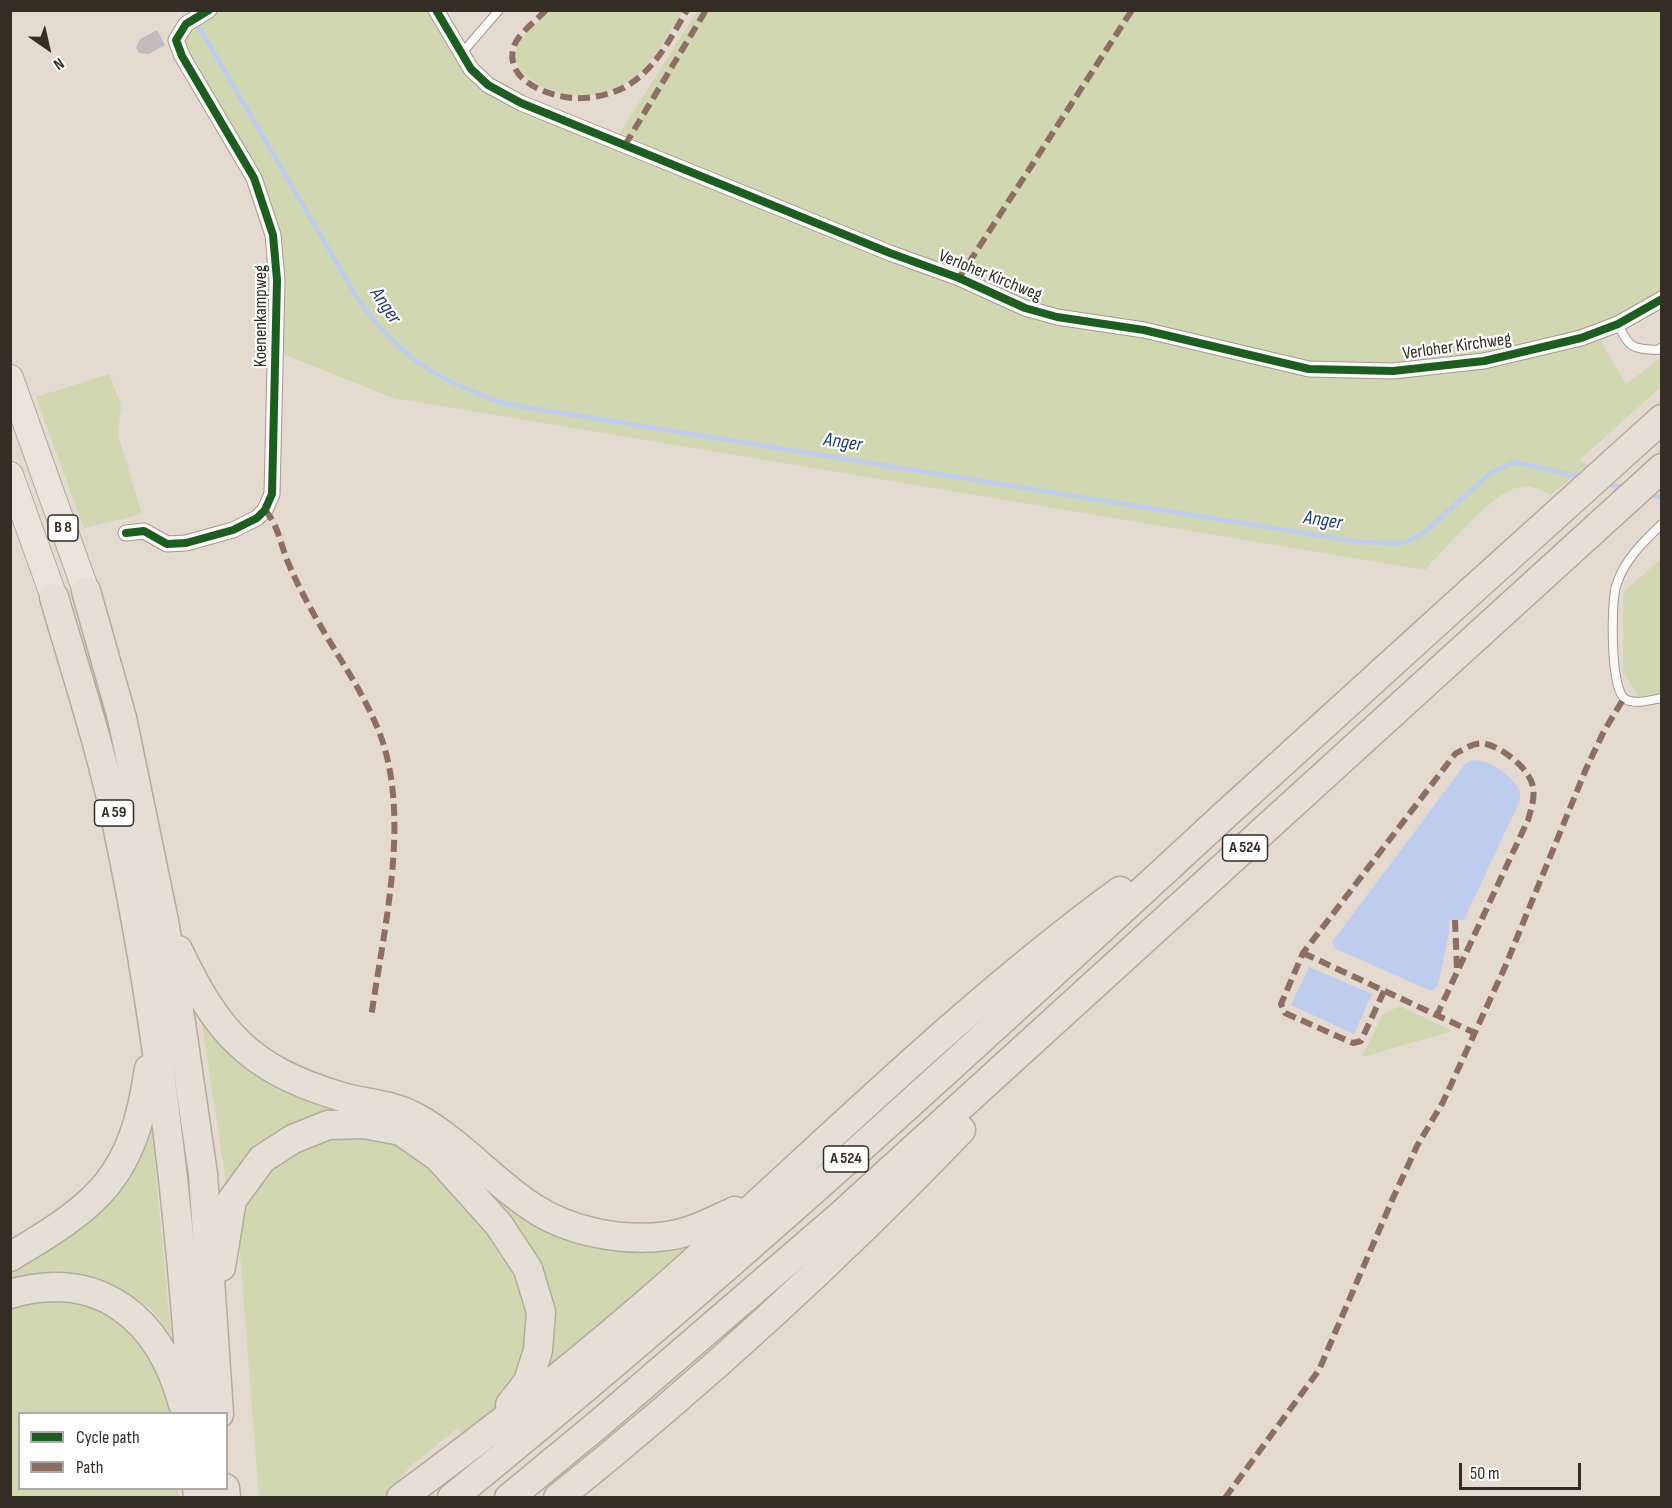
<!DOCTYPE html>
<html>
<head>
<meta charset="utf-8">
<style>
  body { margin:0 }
  #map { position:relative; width:1672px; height:1508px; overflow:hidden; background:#e4dacf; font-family:"Sofia Sans Condensed",sans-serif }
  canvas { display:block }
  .frame { position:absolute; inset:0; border:12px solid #332d24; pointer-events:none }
  .legend { position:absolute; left:18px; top:1412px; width:210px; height:78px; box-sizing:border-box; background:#fff; border:2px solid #adaba7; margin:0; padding:8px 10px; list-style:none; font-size:18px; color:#332d24 }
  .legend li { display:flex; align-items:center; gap:12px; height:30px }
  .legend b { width:30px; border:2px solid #adaba7 }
  .north { position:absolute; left:18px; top:18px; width:60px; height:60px; -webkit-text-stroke:4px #fff; paint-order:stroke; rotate:146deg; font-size:16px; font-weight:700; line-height:24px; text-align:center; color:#332d24 }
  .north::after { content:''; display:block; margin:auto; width:21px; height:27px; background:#332d24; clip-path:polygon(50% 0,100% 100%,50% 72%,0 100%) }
  .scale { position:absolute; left:1459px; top:1463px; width:122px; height:27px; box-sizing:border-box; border:3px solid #332d24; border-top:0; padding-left:8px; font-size:18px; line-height:21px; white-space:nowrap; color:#332d24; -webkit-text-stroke:4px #fff; paint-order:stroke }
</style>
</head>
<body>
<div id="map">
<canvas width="1672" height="1508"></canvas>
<div class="frame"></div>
<ul class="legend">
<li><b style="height:8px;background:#1b5e20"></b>Cycle path</li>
<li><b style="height:8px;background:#8d6e63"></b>Path</li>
</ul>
<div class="north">N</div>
<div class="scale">50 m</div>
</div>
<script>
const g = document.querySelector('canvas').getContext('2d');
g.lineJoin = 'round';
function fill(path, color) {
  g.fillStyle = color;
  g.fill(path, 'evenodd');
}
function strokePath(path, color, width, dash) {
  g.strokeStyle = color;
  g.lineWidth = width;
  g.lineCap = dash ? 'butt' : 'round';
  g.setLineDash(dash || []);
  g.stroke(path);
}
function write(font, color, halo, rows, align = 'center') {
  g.font = font + ' "Sofia Sans Condensed",sans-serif';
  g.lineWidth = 4.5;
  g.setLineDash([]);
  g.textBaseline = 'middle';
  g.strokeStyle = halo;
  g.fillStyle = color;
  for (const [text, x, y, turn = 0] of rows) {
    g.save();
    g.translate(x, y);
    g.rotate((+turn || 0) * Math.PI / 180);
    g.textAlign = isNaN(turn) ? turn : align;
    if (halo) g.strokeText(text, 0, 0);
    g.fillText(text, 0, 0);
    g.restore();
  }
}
fill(new Path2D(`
  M552,10H683V11C666,38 651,68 622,85C610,92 592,96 578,96C557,95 511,78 516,52C519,36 540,21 552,10Z
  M215,11H433L479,82L1024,310L1205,346L1393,374L1597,335L1626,384L1661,358V387L1579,460L1588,465L1550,495C1541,490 1530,484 1519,487C1491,493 1446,548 1425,570L393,398L278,352L275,233L183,53V32Z
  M697,11H1661V294L1624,315L1560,344L1518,351L1342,369L1057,315L974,282L971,274L959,267L953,270L616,139Z
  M109,374L121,405L118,435L142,514L84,528L36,397Z
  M1661,559V693L1639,696L1623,672V592Z
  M199,1004L221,1036L366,1107L228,1196Z
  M1400,1006L1452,1031L1362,1057L1383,1014Z
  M151,1122L171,1336L151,1309L117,1287L77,1274L36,1273L11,1283V1266Z
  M332,1131L399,1139L495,1229L533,1314L530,1349L501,1405L465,1436L458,1428L414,1463L383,1497H259L239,1241L250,1196L276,1161Z
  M469,1172L529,1217L706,1239L546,1378C567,1276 534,1244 469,1172Z
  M83,1297L143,1334L175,1413L20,1414V1488L178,1489L179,1497L11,1498V1302Z`), '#d1d7b1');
fill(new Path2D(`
  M1472,760C1491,760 1511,774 1520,791V800L1464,920H1449V933L1438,985L1434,990H1429L1334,948L1332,942L1466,763Z
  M1309,967L1372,994L1354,1034L1291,1005Z`), '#becced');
strokePath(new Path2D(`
  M189,10L359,301C402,359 438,381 506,404L1359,542L1403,543L1425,532L1489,474L1515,462L1580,477
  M1606,484L1624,488
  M1647,494L1662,498`), '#becced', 4.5);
fill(new Path2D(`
  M157,30L165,45L149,54L139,53L136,48L140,39Z`), '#c1bcbc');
const service = new Path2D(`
  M462,53L499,10
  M1618,324C1629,348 1632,349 1658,350L1662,347
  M1662,524C1643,542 1624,560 1616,586C1611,603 1610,689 1625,699C1635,705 1651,700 1662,698`);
const minor = new Path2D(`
  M436,10L471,69L488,85L521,103L890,253L959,278L1025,308L1057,317L1144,330L1309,369L1393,371L1484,361L1581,338L1618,324L1662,299
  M126,533L144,531L167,544L186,543L233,530L257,518L265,510L272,494L277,280L273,235L254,178L182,56L176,40L186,24L209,10`);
const trunk = new Path2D(`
  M10,378L86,591
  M10,475L54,597`);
const motorway = new Path2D(`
  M86,591L122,718L164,921L181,1023L203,1174L219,1414
  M54,597C76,673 101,748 117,825C158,1018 181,1217 193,1414
  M178,950C217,1032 249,1069 339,1096C365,1104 393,1104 417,1118C460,1142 491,1180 532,1207C569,1232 623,1242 667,1236C691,1233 713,1221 735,1211
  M10,1257C101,1203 133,1177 149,1069
  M221,1267L232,1200L262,1159L293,1139L328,1125L364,1124L401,1131L438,1157L499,1225L528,1269L541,1312L538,1350L528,1382L510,1405
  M10,1294C100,1268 160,1319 183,1404
  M197,1488L198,1498
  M225,1488L226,1498
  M401,1498C492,1431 580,1362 664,1288C815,1155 957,1010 1120,891
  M452,1498C720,1281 974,1047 1227,813C1371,681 1517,550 1662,419
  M509,1498L601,1422L840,1216L1662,468
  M558,1498C700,1384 835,1261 961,1130`);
strokePath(service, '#a19a91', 10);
strokePath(minor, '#a19a91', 17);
strokePath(trunk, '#b5aa9c', 28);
strokePath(motorway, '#b5aa9c', 31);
strokePath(service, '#fbf9f8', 8);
strokePath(minor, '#fbf9f8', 15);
strokePath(trunk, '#eae4dc', 26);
strokePath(motorway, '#e6dfd6', 28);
strokePath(new Path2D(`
  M546,10C536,21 516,35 513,49C506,81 548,96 573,98C589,99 609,95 623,88C654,72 670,39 687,10
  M625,145L706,10
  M959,278L1132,10
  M265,510C278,525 280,542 287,560C294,577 302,593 311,609C334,652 364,691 381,737C411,821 383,932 371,1018
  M1455,920L1457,970
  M1303,953L1475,1033
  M1384,991L1361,1041L1353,1043L1285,1013L1281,1004L1303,953L1455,754C1464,749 1475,741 1486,744C1503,748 1530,769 1533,787C1535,798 1531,810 1528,820L1437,1015
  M1225,1498L1319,1370L1393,1198L1417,1146L1443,1102L1505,967L1586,769L1604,731L1624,698`), '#8d6e63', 6, [12, 6]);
strokePath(new Path2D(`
  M436,10L471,69L488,85L521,103L890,253L959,278L1025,308L1057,317L1144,330L1309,369L1393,371L1484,361L1581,338L1618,324L1662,299
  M126,533L144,531L167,544L186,543L233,530L257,518L265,510L272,494L277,280L273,235L254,178L182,56L176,40L186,24L209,10`), '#1b5e20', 8);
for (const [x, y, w] of [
  [63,528,30],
  [114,813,39],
  [1245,848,45],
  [846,1159,45]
]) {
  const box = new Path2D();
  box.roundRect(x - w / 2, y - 13, w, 26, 4.5);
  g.fillStyle = '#fff';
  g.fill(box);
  strokePath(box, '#332d24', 1.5);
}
write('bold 16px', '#332d24', null, [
  ["B 8",63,528],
  ["A 59",114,813],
  ["A 524",1245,848],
  ["A 524",846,1159]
]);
write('18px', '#332d24', '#fff', [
  ["Verloher Kirchweg",990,276,22],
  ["Koenenkampweg",261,316,-90],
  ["Verloher Kirchweg",1457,347,-8]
]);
write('italic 20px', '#1c3881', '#fff', [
  ["Anger",385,306,56],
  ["Anger",843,443,9],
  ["Anger",1323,521,9]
]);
</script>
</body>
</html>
